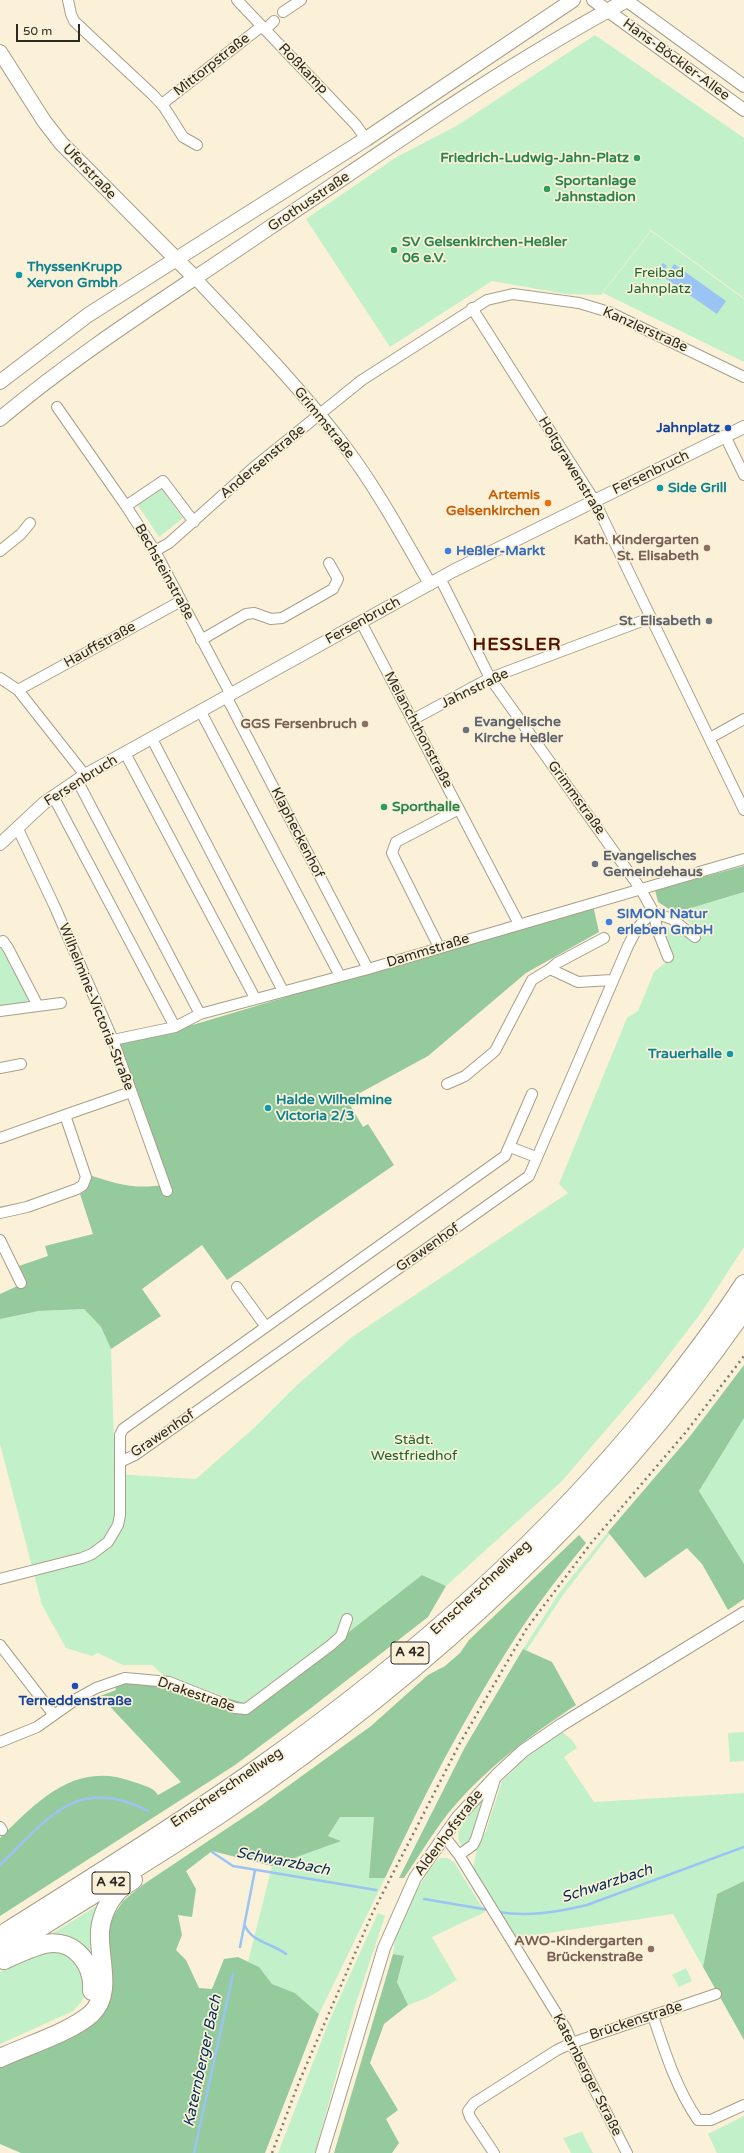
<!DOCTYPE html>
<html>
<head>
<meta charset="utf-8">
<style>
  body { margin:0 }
  #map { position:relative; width:744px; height:2153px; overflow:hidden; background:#faf1d8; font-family:"Varela Round",sans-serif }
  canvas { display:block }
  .scale { position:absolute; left:16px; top:24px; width:64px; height:18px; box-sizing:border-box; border:2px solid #2c2920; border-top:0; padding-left:5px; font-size:12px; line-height:14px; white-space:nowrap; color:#2c2920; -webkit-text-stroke:3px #faf1d8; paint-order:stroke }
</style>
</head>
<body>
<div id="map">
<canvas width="744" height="2153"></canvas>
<div class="scale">50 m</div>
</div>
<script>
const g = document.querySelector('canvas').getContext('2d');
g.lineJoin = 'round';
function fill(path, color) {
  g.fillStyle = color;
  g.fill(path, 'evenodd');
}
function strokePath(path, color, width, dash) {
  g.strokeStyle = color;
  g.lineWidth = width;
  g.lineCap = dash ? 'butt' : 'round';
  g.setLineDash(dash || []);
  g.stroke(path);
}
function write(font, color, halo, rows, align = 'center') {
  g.font = font + ' "Varela Round",sans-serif';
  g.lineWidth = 3.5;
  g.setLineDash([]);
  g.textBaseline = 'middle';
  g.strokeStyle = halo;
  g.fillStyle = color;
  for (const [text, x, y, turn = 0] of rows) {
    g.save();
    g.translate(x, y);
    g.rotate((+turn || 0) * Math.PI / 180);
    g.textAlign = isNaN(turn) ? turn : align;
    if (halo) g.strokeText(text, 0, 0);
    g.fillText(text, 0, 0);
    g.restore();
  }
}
fill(new Path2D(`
  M595,35L744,138V298L651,230L601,295L566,294L492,281L390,347L306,219L395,158L458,125Z
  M651,231L744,299V362L603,293Z
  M161,488L183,518L159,537L137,504Z
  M744,892V1247L701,1313L655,1373L562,1481L446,1586L422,1575L254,1706L164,1676L152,1665H123L98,1653L92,1656L66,1648L42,1605L0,1444V1319L39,1311L84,1309L101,1327L111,1349L115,1474L196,1479L254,1428L296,1386L352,1337L568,1193L559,1184L627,1018L638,1011L654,972L672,957L664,931L670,927L694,942L702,937L680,912Z
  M0,944L31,998V1005L0,1008Z
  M744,1418V1564L699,1491Z
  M608,1532L610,1534L563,1595L526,1651L523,1649L559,1593Z
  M562,1732L572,1740L577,1748L564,1757L594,1802L744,1793V1881L717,1894L703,1967L673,1914L516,1938L473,1868L478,1844L486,1831L502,1781L527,1757Z
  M744,1732V1761L730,1762L728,1733Z
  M485,1798L471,1839L467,1844L461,1845C450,1829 475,1810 485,1798Z
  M340,1817H374L369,1878H385L319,2014L295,1993L272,1984L259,1967L248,1962L272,1866L340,1841L328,1836Z
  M440,1858H448L454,1862L485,1912L432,1937L457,1980L427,1998L408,2005L397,1982L404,1957L393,1954C394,1947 395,1939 397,1932C403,1917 428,1865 440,1858Z
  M103,1902L98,1969L53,1933Z
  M378,1913L385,1916L355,2006L315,2153H278L330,2019Z
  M53,1949L80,1962C86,1985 92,1993 73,2011L0,2044V1972L25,1958Z
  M686,1968L692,1981L679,1987L672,1975Z
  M744,2116V2153H717L708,2134Z
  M581,2132H582L593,2153H571L563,2138Z`), '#c2f1c9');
fill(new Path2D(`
  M744,866V892L675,913L658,902L655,890Z
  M593,905L599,932L526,973L428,1056L347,1100L363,1127L368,1124L394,1165L227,1280L202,1245L142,1289L161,1316L111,1349L101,1327L84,1309L39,1311L0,1319V1294L24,1283L16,1267L48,1256L45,1246L93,1234L80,1194L84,1192L90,1179L89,1175C121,1185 135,1190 169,1184L125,1057L118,1044L196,1024Z
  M744,1365V1418L699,1491L744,1564V1599L728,1610L702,1564L687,1548L645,1578L608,1532L691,1435Z
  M579,1535L586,1543C560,1575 534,1608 512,1643C464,1718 423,1797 385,1878H369L374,1817H340L328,1836L341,1841L272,1866L212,1851L186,1871L196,1889L192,1917L178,1915L182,1935L176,1950L186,1960L199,1988L212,1989L224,1959L238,1957L259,1967L272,1984L295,1993L319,2014L265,2153H21L0,2144V2063L93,2022L108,1941L110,1921L123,1901L144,1884L259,1807L371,1726L428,1675L445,1666L460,1653L469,1640Z
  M422,1575L446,1586L428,1617L311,1708L235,1765L0,1916V1838C37,1802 74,1761 131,1781C139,1784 154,1787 158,1795L181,1782L100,1696L116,1690L115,1686L132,1683L151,1685L154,1675L254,1706Z
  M523,1649L552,1662L576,1705C528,1737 479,1773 443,1820C429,1839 417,1859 404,1878H399L465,1747Z
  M744,1881V2040L703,1967L717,1894Z
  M393,1954L404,1956L397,1982L408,2005L384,2024L370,2063L398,2110L386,2119L399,2143L392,2153H334Z`), '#95ca9d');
fill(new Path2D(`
  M663,263L667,266L658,280L652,275Z
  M674,264L726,301L717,314L665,278Z`), '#99c4f4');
strokePath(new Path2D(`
  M212,1852L233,1866L376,1890
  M0,1865C48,1819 76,1774 148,1811
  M424,1899L489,1910
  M498,1912C528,1917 558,1912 587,1905L744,1847
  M245,1926C253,1943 272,1943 286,1954
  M240,1947L255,1870
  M194,2153L233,1974`), '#99c4f4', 2.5);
const minor = new Path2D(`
  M68,0L71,14L74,21L153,95L164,107L183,137L197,145
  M237,0L356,125L366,139
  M283,12L301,0
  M265,30L274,21
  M162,104L262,26
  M472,308L594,500L744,810
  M57,407L126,506L155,551L231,695
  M725,436L744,475
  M126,506L163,481L194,522
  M0,551L21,534L30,523
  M155,551L169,543L253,468L362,380L487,300L513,294L579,303L609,312L744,377
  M440,578L490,678L640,888L654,913L657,929L668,957
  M361,622L519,924
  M201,640L246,614L254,613L271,619L282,618L333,589L338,579L329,563
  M0,678L18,690L85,775
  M18,690L181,601
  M227,698L368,969
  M201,712L340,976
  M412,720L490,678L650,618
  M710,738L744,719
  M152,739L283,991
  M125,753L255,998
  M77,780L200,1014
  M53,796L175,1027
  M17,827L54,905L113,1040L167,1191
  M654,913L672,919L695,937
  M0,942L3,941L8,948L38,1006
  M439,947L392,853L396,842L459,809
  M550,969L557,963L604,938
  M0,1011L61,1003
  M113,1040L175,1027L200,1014L368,969L744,859
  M0,1068L21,1064
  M447,1084L465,1076L495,1051L532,980L550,969L578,982L612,980
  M0,1138L65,1115
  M510,1147L536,1157
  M0,1213L27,1207L77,1189L83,1185L86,1177L65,1115L131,1092
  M0,1240L21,1283
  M237,1287L266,1327
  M120,1462L135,1455L529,1176L628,946C635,932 640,921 654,913
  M0,1579L82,1558L92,1554L108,1542L118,1525L120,1515V1435L123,1429L505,1156L532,1094
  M0,1645L54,1715
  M0,1742L37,1727L78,1698L96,1688L125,1678L169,1682L235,1708L246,1709L331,1645L341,1636L347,1619
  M0,1827L2,1830
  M444,1836L459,1855L566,2029L579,2059L627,2153
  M459,1855L473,1845L476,1839L496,1776
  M653,2016C665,2052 676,2088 698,2120H711L744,2105
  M494,2153L470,2117L468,2111L474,2103L557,2050L572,2043L716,1994`);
const tertiary = new Path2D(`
  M593,0L744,110
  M626,0L744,86
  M195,278C245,331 296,383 340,440C375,485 402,535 430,584
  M0,844L44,803L85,775L453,571L744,427
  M322,2153L384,1948L415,1878L458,1817L497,1775L523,1751L561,1725L744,1613`);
const secondary = new Path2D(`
  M0,52L44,121L61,143L195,278
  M0,382L88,315L366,139L573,0
  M0,419C84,348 179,290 269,228C387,149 502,67 627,0`);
const motorway = new Path2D(`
  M0,1936C87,1881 176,1826 261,1766C407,1663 542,1545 655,1405C686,1366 717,1326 744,1284
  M0,1953C74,1905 150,1861 223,1812C424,1675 605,1510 744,1310
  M4,1960C17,1954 32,1947 45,1944C75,1938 94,1965 92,1991
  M0,2058C26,2046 71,2032 91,2014C112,1995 100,1963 100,1938C99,1922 106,1905 116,1893C120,1888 128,1884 133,1880`);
strokePath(minor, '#a79f88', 12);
strokePath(tertiary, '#a79f88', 14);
strokePath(secondary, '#a79f88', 16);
strokePath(motorway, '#a79f88', 20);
strokePath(minor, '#fff', 10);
strokePath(tertiary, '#fff', 12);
strokePath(secondary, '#fff', 14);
strokePath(motorway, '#fff', 18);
strokePath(new Path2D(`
  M272,2153L299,2082L373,1912L460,1743L527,1628L592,1542L686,1432L744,1356`), '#807b6b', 2.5, [2, 4]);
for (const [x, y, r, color] of [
  [637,158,4,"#2e9e5b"],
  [547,189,4,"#2e9e5b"],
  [394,250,4,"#2e9e5b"],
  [19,275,4,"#0f9aa8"],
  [728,428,4,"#1a4fb4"],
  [660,488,4,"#0f9aa8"],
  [548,503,4,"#e8710a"],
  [707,548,4,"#8d6e63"],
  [448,551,4,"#3f7fe0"],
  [709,621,4,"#6b7280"],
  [365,724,4,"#8d6e63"],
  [466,730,4,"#6b7280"],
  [384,807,4,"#2e9e5b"],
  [595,864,4,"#6b7280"],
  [609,922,4,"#3f7fe0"],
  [730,1054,4,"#0f9aa8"],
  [268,1108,4,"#0f9aa8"],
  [75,1686,4,"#1a4fb4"],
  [651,1949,4,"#8d6e63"]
]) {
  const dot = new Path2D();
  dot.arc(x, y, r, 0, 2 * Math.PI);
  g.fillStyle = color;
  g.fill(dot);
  strokePath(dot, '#faf1d8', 1.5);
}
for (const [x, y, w] of [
  [410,1653,38],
  [111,1883,38]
]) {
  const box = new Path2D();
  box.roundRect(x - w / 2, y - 11, w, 22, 3);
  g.fillStyle = '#faf1d8';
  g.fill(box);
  strokePath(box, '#2c2920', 1);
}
write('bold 13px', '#2c2920', null, [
  ["A 42",410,1653],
  ["A 42",111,1883]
]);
write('14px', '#2c2920', '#faf1d8', [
  ["Hans-Böckler-Allee",676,60,36],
  ["Mittorpstraße",212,65,-38],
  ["Roßkamp",303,69,46],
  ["Uferstraße",89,172,46],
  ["Grothusstraße",309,202,-34],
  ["Kanzlerstraße",645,330,24],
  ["Grimmstraße",324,423,51],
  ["Andersenstraße",263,462,-40],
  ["Holtgrawenstraße",572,469,59],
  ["Fersenbruch",651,473,-26],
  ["Bechsteinstraße",164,572,61],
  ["Fersenbruch",363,621,-29],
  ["Hauffstraße",100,645,-29],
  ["Jahnstraße",475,689,-26],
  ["Melanchthonstraße",418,730,62],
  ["Fersenbruch",81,781,-32],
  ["Grimmstraße",576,798,54],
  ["Klapheckenhof",297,833,63],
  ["Dammstraße",428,951,-17],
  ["Wilhelmine-Victoria-Straße",96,1007,68],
  ["Grawenhof",428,1248,-35],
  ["Grawenhof",163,1434,-34],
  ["Emscherschnellweg",481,1588,-43],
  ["Drakestraße",196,1695,19],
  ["Emscherschnellweg",227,1788,-34],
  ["Aldenhofstraße",449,1833,-53],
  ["Brückenstraße",636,2021,-18],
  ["Katernberger Straße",587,2075,63]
]);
write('bold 14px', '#27864d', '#faf1d8', [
  ["Friedrich-Ludwig-Jahn-Platz",629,158,"right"],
  ["Sportanlage",555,181],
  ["Jahnstadion",555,197],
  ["SV Gelsenkirchen-Heßler",402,242],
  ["06 e.V.",402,258],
  ["Sporthalle",392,807]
], 'left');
write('bold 14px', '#0d838f', '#faf1d8', [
  ["ThyssenKrupp",27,267],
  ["Xervon Gmbh",27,283],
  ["Side Grill",668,488],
  ["Trauerhalle",722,1054,"right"],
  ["Halde Wilhelmine",276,1100],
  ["Victoria 2/3",276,1116]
], 'left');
write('14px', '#196630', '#faf1d8', [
  ["Freibad",659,273],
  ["Jahnplatz",659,289],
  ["Städt.",414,1440],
  ["Westfriedhof",414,1456]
]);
write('bold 14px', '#164399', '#faf1d8', [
  ["Jahnplatz",720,428],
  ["Terneddenstraße",75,1701,"center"]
], 'right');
write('bold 14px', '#c56008', '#faf1d8', [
  ["Artemis",540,495],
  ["Gelsenkirchen",540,511]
], 'right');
write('bold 14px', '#785e54', '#faf1d8', [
  ["Kath. Kindergarten",699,540],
  ["St. Elisabeth",699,556],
  ["GGS Fersenbruch",357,724],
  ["AWO-Kindergarten",643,1941],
  ["Brückenstraße",643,1957]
], 'right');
write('bold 14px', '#366cbe', '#faf1d8', [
  ["Heßler-Markt",456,551],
  ["SIMON Natur",617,914],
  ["erleben GmbH",617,930]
], 'left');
write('bold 14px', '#5b616d', '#faf1d8', [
  ["St. Elisabeth",701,621,"right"],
  ["Evangelische",474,722],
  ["Kirche Heßler",474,738],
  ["Evangelisches",603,856],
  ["Gemeindehaus",603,872]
], 'left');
write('italic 15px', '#002d58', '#faf1d8', [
  ["Schwarzbach",283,1862,11],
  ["Schwarzbach",607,1884,-18],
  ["Katernberger Bach",203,2061,-78]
]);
g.letterSpacing = '1px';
write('bold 18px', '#531200', '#faf1d8', [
  ["HESSLER",517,645]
]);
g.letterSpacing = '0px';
</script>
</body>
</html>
